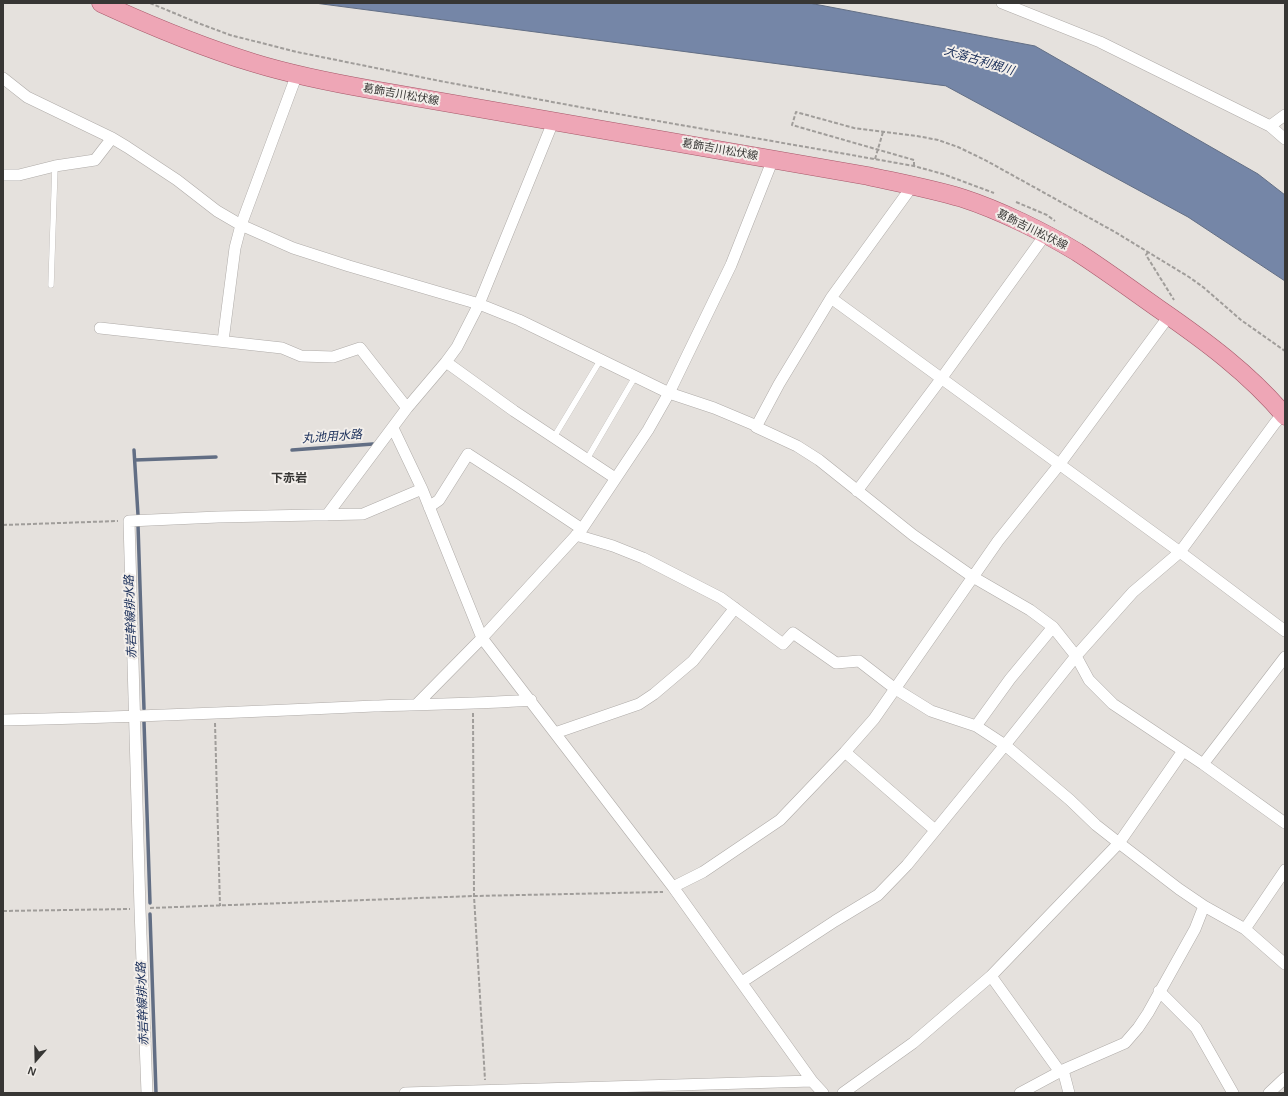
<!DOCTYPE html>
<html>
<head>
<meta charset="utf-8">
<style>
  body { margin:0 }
  #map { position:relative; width:1288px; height:1096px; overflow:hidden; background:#e5e1dd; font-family:Helvetica,sans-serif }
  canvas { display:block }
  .frame { position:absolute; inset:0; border:4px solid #373634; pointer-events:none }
  .north { position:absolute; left:16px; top:1040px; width:40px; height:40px; -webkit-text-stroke:3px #f2eeea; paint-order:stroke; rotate:200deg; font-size:11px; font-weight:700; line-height:16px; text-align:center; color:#373634 }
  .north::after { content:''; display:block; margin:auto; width:14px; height:18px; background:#373634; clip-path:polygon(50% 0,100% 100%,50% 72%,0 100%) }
</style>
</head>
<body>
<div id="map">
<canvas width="1288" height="1096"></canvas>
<div class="frame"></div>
<div class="north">N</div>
</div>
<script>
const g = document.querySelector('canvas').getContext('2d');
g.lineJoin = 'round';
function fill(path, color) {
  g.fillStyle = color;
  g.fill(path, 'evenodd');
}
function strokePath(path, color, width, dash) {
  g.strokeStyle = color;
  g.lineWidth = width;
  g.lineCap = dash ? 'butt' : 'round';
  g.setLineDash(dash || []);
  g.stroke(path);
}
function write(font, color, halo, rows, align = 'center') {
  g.font = font + ' Helvetica,"Noto Sans JP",sans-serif';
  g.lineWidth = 4;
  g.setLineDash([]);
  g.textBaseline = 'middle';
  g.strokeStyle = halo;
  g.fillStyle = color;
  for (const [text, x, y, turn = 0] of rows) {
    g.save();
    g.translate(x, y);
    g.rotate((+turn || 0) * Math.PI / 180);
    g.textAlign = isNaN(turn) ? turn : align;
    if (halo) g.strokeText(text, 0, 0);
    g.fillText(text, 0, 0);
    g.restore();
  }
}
const water = new Path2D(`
  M315,3H809L1035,46L1258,174L1285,195V281L1188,217L946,86Z`);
fill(water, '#7586a7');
strokePath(water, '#626e84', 1);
strokePath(new Path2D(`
  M134,450L138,515
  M292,450L373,444
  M135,460L216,457
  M138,525L144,709
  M144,722L150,903
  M150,914L156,1093`), '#626e84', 3.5);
const service = new Path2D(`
  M51,285L55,166
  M554,437L601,359
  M587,459L635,377`);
const minor = new Path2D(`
  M1002,3L1100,42L1270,126L1285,139
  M3,78L27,97L112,138L127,147L177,180L217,211L241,225L293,248L349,266L479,304L519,320L669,393L714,408L757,426
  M1270,126L1285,115
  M3,175H19L55,166L95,160L112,138
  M913,185L831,298L779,384L756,427L797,446L819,460L913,535L973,577L1030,610L1053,627L1076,656L1089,680L1113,704L1203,764L1285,823
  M831,298L1180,552L1285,631
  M100,328L282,348L301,356L333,357L360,348L407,408
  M223,341L235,248L241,225L297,74
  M446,362L514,411L615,478
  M393,428L422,489L482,638L673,887L812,1081L823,1093
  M857,491L941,379L1045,235
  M429,507L439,500L468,454L516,485L582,529
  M327,515L407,408L446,362L457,347L479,304L553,122
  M576,535L613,546L643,558L721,598L783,644L793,633L836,663L859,661L894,688L931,711L976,726L1005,745L1070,800L1096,825L1119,843L1179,889L1204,906L1245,929L1285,964
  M416,705L482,638L582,529L648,430L669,393L731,265L773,159
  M3,720C127,717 250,712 374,706C426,704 479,704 531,700
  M976,726L1010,679L1053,627
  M555,733L639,704L654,694L693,661L735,608
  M845,752L935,830
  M1203,764L1285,657
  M673,887L703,872L780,820L845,752L874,719L998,541L1059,465L1169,316
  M1245,929L1285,870
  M991,976L1060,1072
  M742,982L835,921L878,895L907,865L1005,745L1076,656L1133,592L1180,552L1275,423L1283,414
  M1159,991L1196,1028L1233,1093
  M1063,1070L1069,1093
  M147,1093L140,909L129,521L218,517L363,514L422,489
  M405,1093L812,1081
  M843,1093L913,1043L991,976L1119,843L1183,751
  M1020,1093L1063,1070L1125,1043L1138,1028L1148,1013L1195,929L1204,906
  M1269,1093L1285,1078`);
const primary = new Path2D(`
  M101,3C151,26 202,47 254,63C293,75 334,83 374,90L868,176C900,183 932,189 962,198C999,210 1044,232 1077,252C1105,270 1132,290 1159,309C1204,340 1250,374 1285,416`);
strokePath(service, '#afaba8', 6);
strokePath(minor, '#afaba8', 12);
strokePath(primary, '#a65869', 19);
strokePath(new Path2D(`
  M150,3L198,23L230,35L297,52L440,81L601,111L914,166L943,174L994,193
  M875,159L883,132
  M914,166V160L792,125L796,112L854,128L917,136L938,140L958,147L985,160L1115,232L1189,277L1203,287L1241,320L1285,351
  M1016,202L1047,215L1055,221
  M1148,252L1146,255L1174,300
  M3,525L118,521
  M473,713L474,896L485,1080
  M215,723L220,906
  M150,908L474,896L663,892
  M3,911L130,909`), '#a09d9a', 2, [4, 2]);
strokePath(service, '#fff', 5.5);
strokePath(minor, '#fff', 11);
strokePath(primary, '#eea6b6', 18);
write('11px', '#373634', '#f2eeea', [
  ["葛飾吉川松伏線",401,95,10],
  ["葛飾吉川松伏線",720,150,10],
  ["葛飾吉川松伏線",1032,230,26]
]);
write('italic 12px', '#162b57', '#f2eeea', [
  ["大落古利根川",979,61,17],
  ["丸池用水路",332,437,-4],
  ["赤岩幹線排水路",131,617,-92],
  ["赤岩幹線排水路",143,1004,-92]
]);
write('bold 12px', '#373634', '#f2eeea', [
  ["下赤岩",289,479]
]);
</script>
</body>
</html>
